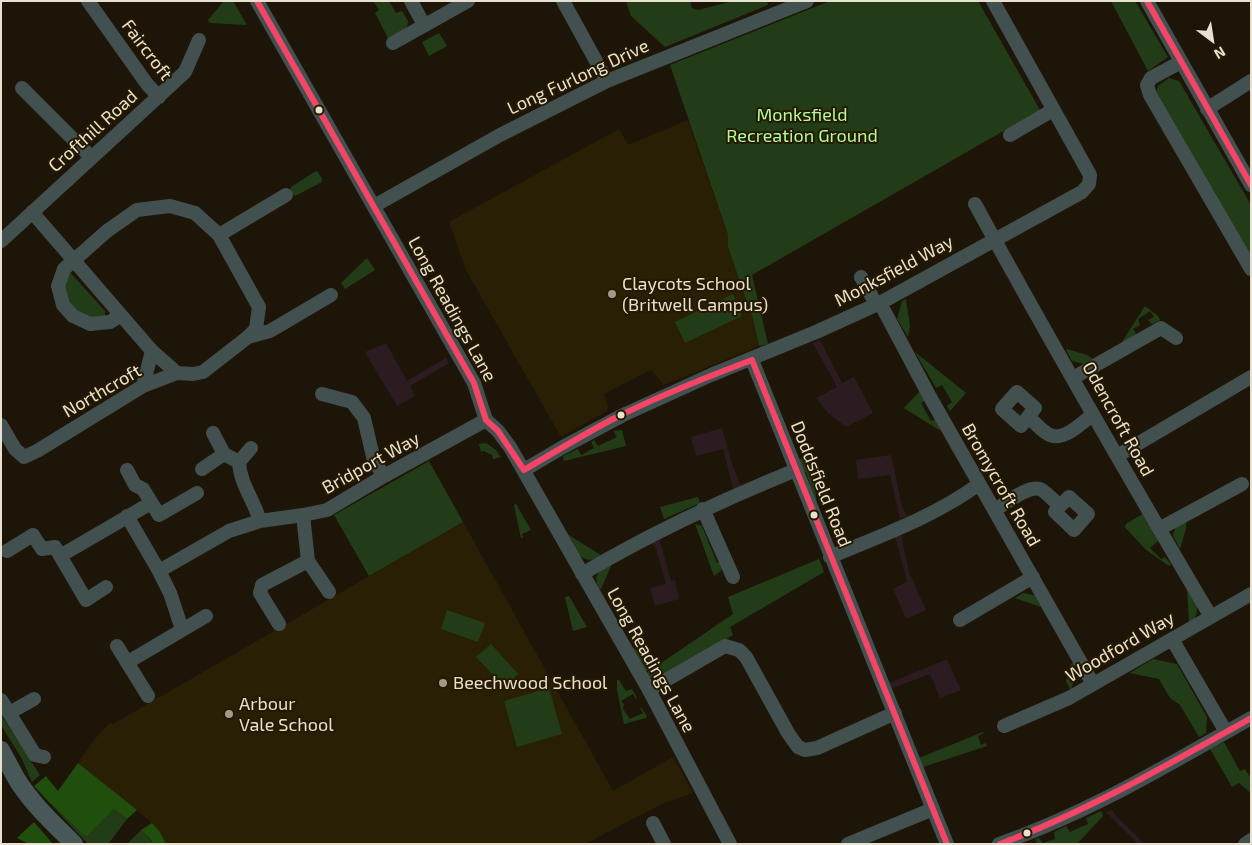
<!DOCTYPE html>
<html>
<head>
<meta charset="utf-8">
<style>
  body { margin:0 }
  #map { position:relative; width:1252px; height:845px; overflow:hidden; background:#1d1608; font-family:"Exo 2",sans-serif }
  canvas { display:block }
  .frame { position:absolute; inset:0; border:2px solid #e8e1d0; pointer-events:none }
  .north { position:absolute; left:1187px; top:15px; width:50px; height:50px; -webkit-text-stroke:4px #251900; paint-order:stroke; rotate:149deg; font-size:14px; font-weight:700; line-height:20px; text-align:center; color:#e8e1d0 }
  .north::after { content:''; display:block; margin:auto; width:18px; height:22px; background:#e8e1d0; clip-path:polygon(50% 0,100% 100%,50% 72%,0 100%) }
</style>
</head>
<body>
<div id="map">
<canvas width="1252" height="845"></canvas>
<div class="frame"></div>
<div class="north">N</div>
</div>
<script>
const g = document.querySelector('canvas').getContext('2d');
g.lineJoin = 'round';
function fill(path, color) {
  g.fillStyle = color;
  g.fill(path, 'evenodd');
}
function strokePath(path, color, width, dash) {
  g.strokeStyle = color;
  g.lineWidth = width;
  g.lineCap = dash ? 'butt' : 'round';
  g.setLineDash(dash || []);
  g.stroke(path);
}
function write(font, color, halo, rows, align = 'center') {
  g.font = font + ' "Exo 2",sans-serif';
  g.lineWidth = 4;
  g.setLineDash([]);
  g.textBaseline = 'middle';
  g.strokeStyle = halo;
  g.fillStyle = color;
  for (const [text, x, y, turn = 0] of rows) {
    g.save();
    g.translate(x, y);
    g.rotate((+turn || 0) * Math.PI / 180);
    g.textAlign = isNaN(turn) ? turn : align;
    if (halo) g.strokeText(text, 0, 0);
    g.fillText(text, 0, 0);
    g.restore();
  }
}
fill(new Path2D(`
  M688,120L728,235V247L753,319L759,346L664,385L651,370L604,394L608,405L607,411L561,437L466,270L449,222L619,129L628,145Z
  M463,522L613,791L673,757L693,793L662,804L585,844H166L160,832L152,823L78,763L98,735L110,723L113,724Z`), '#291f05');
fill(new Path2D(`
  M820,340L842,383L854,377L873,413L846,427L828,413L816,398L837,387L813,343Z
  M386,343L407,381L446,358L449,363L410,386L415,396L397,406L365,352Z
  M722,428L733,467L741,486L733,488L723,449L696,456L691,437Z
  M891,455L902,506L907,516L900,519L890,475L858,479L856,460Z
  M901,534L909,572L926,610L906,619L893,589L907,582L896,539L893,537Z
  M659,537L671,581L675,580L679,599L655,606L650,588L666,584L656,548L651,542Z
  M945,660H947L961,690L940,698L930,674L893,688L891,691L889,683Z
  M1112,810L1117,817L1145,844H1135L1136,842L1106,812Z`), '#2c1b20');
fill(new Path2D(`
  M224,1H233L247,25L210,23L208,20Z
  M389,1L396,13L402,11L408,21L407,28L388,38L375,13L379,10L374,2Z
  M626,1H690L692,8L698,10L733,1H767L768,5L665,47L631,16Z
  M830,1H978L1040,110L752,275L768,344L759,346L753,319L728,247V235L670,65Z
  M1111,1H1135L1168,57L1148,71Z
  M439,33L447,46L429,56L422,42Z
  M1169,78L1179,81L1251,205V260L1155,96L1158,86Z
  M316,171L318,172L322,179V182L295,196L290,190L291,187Z
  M367,258L375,270L345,289L341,283Z
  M70,272L105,311V320L67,314L63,275Z
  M733,294L742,316L685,343L675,322Z
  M906,299L910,326L908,337L897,319L902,301Z
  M1145,306L1158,316L1160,320L1152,324L1148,320L1154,317L1150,311L1138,319L1140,325L1133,329L1137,335L1120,345Z
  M1067,349L1087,355L1094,360L1084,364L1072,361L1066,350Z
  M915,352L966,393L950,411L947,406L952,402L942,385L936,388Z
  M921,390L926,400L921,403L931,421L937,419L941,427L939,430L904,408Z
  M622,430L626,446L564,461L563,456L578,449L581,455L594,448L591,442L594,440L598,446L617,437L613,431Z
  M486,443L496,450L501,457L493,459L492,455L484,451L481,452L479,444Z
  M809,453L812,465L818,513L806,495L812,491L806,472L798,475L793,464Z
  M429,461L463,522L369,576L334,515Z
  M698,497L700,503L664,519L660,507Z
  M516,504L531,530L522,534L523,538H521L514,505Z
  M1144,513L1159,540L1150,548L1161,559L1165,557L1171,564L1169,566L1145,549L1125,527L1126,524Z
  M1186,519V529L1180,549L1173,536L1176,524Z
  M695,524L702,526L717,563L720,562L722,566L721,571L714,576Z
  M569,535L602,556C581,567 578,552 569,535Z
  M819,559L824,572L730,627L733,635L662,678H650L645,674L733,614L728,597Z
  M612,564L600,591C592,574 598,572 612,564Z
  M1187,586L1198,606L1195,619L1189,623Z
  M1023,593L1034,595L1041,607L1015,598Z
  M569,596L587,627L573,631L565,597Z
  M447,610L485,623L478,642L441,629Z
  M491,644L518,674L504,687L476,657Z
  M632,647L656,663L647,671H643Z
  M1153,659L1177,664L1207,717L1206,733L1199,737L1180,705L1170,698L1159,679L1130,673Z
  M1073,663L1076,669L1071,691L1066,681L1071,664Z
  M617,680H619L626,691L632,689L637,698L636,699L633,694L621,701L624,705L623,709L630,719L643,713L640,708L641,707L647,716L646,718L624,724L617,690Z
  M549,688L562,734L517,747L504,701Z
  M1,715L40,775L32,782L22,759L1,725Z
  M983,732L984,733L978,736L981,745L986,743L987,746L923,767L919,758Z
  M1224,742L1240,771L1245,769L1251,778V793L1239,783L1232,787L1210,749Z
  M48,801L86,837L114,809L127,819L109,843L88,844Z
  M1101,811L1103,816L1077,844L1037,843L1035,839L1039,838L1043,843L1055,839L1054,832L1066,826L1070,832L1088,824L1086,818Z
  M141,830L152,842L151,844H127Z`), '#223c18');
fill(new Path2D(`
  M78,763L137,810L127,819L114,809L86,837L48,801L34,786L46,776L58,791Z
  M34,822L53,844H29L17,838Z
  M152,823L160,832L166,844H151L152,841L141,830Z`), '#204e0c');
strokePath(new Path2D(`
  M88,1L147,84L159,97
  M257,1L474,383L486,420L498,431L510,447L649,690L730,844
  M411,1L424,25
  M563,1L607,81
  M1147,1L1251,185
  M393,43L468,1
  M1181,62L1151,78L1147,85L1150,95L1251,269
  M22,88L91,157
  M1207,109L1251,81
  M1010,135L1053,110
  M975,204C1051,343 1130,480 1211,617
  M374,206L500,135L607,81L807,1
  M32,212L152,351L177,373
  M219,235L286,195
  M1,241L185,72L199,40
  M861,277L876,304
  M880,303L930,397L1093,684
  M121,315L110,322L90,324L73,316L63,305L58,286L64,269L107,231L137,210L170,206L195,213L219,235L259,307L256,329L248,337
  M752,360L947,844
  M1073,378L1161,328L1176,338
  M143,386L152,351
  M1017,392L1035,408L1021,426L1002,409Z
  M322,394L352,402L364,418L374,461L384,476
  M1028,417C1035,422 1042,432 1050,435C1064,441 1082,423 1092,415
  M1,425L15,449L24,457L37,451L143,386L177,373L193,374L203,372L248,337L270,331L331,295
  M213,433L224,454
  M251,448L239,462C240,484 254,500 260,521
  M1117,456L1251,377
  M202,469L224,454L239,462
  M127,470L135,485L143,489L159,515L197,493
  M524,470L563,447L623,415L711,375L816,332L880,303L1082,192L1089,184L1090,175L993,1
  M703,509L733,577
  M995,510C1005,504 1030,483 1042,490C1048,494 1054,501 1060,506L1069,497L1088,514L1074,530L1055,512L1060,506
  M303,515L308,561L329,592
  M127,516L159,571L170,593L182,629
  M1159,529L1242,484
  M7,551L33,535L42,549L55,547L86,600L106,587
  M60,556L151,503
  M830,557C880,536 936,516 979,484
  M159,571L229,531L260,521L303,515L327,510L384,476L486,420
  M582,574C651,533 722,500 796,470
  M960,620L1033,577
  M279,624L260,593L262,585L308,561
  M1172,639L1226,732
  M117,646L148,696
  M128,662L206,616
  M649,690L725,646L739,650L746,657L788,733L798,747L805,750L817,748L895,713
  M1,700L35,755L44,757
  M9,713L34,699
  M1004,726L1069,698L1251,594
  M653,823L664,844
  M848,844L933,809
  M999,844C1091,812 1167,765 1251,718
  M1245,844L1251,840`), '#435050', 14);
strokePath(new Path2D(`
  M1,750C6,759 11,769 16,778C31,803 54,824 74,844`), '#485858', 18);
strokePath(new Path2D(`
  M257,1L474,383L486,420L498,431L524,470
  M1147,1L1251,185
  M752,360L947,844
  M524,470C553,453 581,436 611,420C656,397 704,378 752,360
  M1000,844C1088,811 1169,764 1251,718`), '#f34667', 6);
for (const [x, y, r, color] of [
  [319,110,4.5,"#e8e1d0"],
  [612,294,5,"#a19a8a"],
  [621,415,4.5,"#e8e1d0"],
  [814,515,4.5,"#e8e1d0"],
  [443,683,5,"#a19a8a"],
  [229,714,5,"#a19a8a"],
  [1027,833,4.5,"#e8e1d0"]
]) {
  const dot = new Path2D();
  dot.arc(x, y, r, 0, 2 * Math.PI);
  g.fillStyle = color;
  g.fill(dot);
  strokePath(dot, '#251900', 2);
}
write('18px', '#e8e1d0', '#251900', [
  ["Faircroft",147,50,53],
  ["Long Furlong Drive",578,77,-25],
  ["Crofthill Road",93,131,-42],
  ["Monksfield Way",894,271,-28],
  ["Long Readings Lane",452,309,61],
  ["Northcroft",102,391,-30],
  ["Odencroft Road",1118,419,61],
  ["Bridport Way",371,463,-29],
  ["Doddsfield Road",821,484,68],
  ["Bromycroft Road",1001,485,60],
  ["Woodford Way",1120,647,-30],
  ["Long Readings Lane",651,660,61]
]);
write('18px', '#affc9b', '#251900', [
  ["Monksfield",802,115],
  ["Recreation Ground",802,136]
]);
write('18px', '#e8e1d0', '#251900', [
  ["Claycots School",622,284],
  ["(Britwell Campus)",622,305],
  ["Beechwood School",453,683],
  ["Arbour",239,704],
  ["Vale School",239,725]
], 'left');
</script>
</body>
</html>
